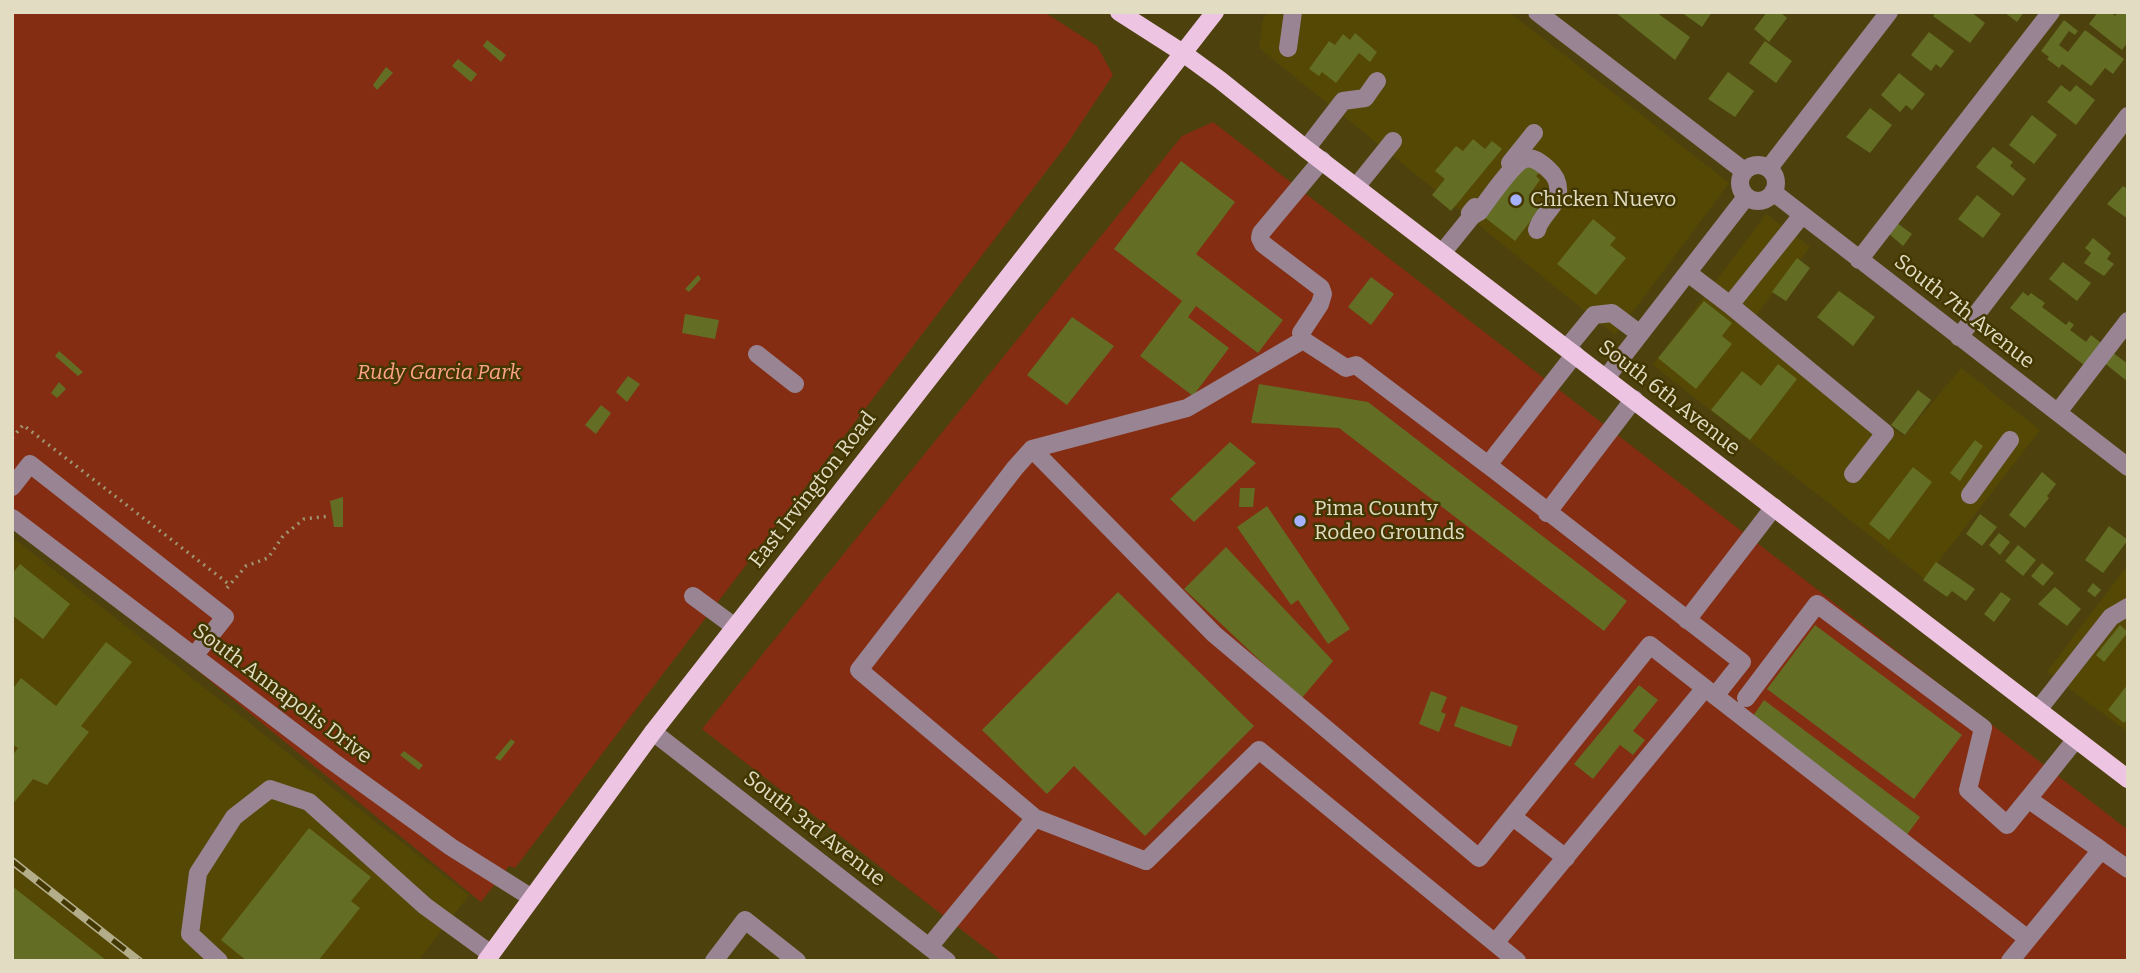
<!DOCTYPE html>
<html>
<head>
<meta charset="utf-8">
<style>
  body { margin:0 }
  #map { position:relative; width:2140px; height:973px; overflow:hidden; background:#4d420d; font-family:Bitter,serif }
  canvas { display:block }
  .frame { position:absolute; inset:0; border:14px solid #e1dcc2; pointer-events:none }
</style>
</head>
<body>
<div id="map">
<canvas width="2140" height="973"></canvas>
<div class="frame"></div>
</div>
<script>
const g = document.querySelector('canvas').getContext('2d');
g.lineJoin = 'round';
function fill(path, color) {
  g.fillStyle = color;
  g.fill(path, 'evenodd');
}
function strokePath(path, color, width, dash) {
  g.strokeStyle = color;
  g.lineWidth = width;
  g.lineCap = dash ? 'butt' : 'round';
  g.setLineDash(dash || []);
  g.stroke(path);
}
function write(font, color, halo, rows, align = 'center') {
  g.font = font + ' Bitter,serif';
  g.lineWidth = 5;
  g.setLineDash([]);
  g.textBaseline = 'middle';
  g.strokeStyle = halo;
  g.fillStyle = color;
  for (const [text, x, y, turn = 0] of rows) {
    g.save();
    g.translate(x, y);
    g.rotate((+turn || 0) * Math.PI / 180);
    g.textAlign = isNaN(turn) ? turn : align;
    if (halo) g.strokeText(text, 0, 0);
    g.fillText(text, 0, 0);
    g.restore();
  }
}
fill(new Path2D(`
  M1268,12H1509L1729,183L1615,335L1259,48L1263,19Z
  M1766,214L1810,247L1753,318L1904,437L1961,368L2040,430L1925,579L1653,365Z
  M12,537L469,895L418,961H12Z
  M2128,565V732L2047,672Z`), '#554805');
fill(new Path2D(`
  M12,12H1044L1097,46L1113,75L1067,144L515,868L509,866L481,902L12,519Z
  M1213,122L2128,830V961H1002L702,729L1182,136Z`), '#852d12');
fill(new Path2D(`
  M1615,12H1656L1690,37L1675,60Z
  M1681,12H1712L1702,27Z
  M1767,12H1780L1787,18L1769,42L1754,29Z
  M1936,12H1971L1985,23L1970,43L1933,16Z
  M2004,12H2024L2017,22Z
  M2098,12H2111L2115,16L2118,12H2128V42L2122,50L2089,24Z
  M2064,20L2078,31L2075,35L2069,31L2059,45L2068,52L2085,30L2124,59L2113,74L2105,68L2091,86L2062,64L2059,68L2047,59L2049,57L2041,51Z
  M1929,32L1954,51L1941,68L1936,64L1931,71L1911,55Z
  M1355,33L1377,52L1370,62L1359,53L1336,83L1322,72L1319,76L1309,69L1329,41L1335,45L1343,34L1350,40Z
  M487,40L506,55L501,62L483,46Z
  M1765,41L1792,61L1776,83L1749,63Z
  M458,59L477,74L471,82L452,66Z
  M386,67L393,73L377,90L373,85Z
  M1728,72L1754,91L1735,117L1708,99Z
  M1899,73L1925,94L1912,110L1906,105L1900,112L1881,95Z
  M2061,85L2070,92L2076,85L2095,100L2076,125L2047,102Z
  M1870,108L1892,125L1870,153L1846,137Z
  M2032,115L2057,135L2034,164L2009,145Z
  M1473,139L1485,149L1492,141L1502,149L1451,211L1432,195L1445,179L1435,171L1456,146L1463,151Z
  M1993,147L2013,162L2010,166L2026,179L2013,196L1976,167Z
  M1181,161L1235,202L1196,254L1283,320L1258,353L1196,306L1188,317L1229,348L1193,396L1140,356L1182,301L1114,249Z
  M1525,163L1539,173L1536,176L1540,180L1529,195L1542,206L1515,241L1483,216Z
  M2123,186L2128,189V219L2107,204Z
  M1977,195L2001,214L1983,238L1958,219Z
  M1593,219L1616,238L1610,245L1626,258L1596,295L1557,264Z
  M1897,223L1912,234L1903,246L1888,233Z
  M2093,238L2111,253L2107,259L2114,264L2104,276L2084,263L2091,253L2085,248Z
  M1797,258L1810,268L1786,301L1772,292Z
  M2063,262L2091,283L2077,301L2049,279Z
  M698,275L701,279L689,292L685,289Z
  M1371,277L1394,294L1371,325L1348,307Z
  M1839,291L1875,317L1853,346L1817,317Z
  M2023,292L2028,296L2031,293L2045,303L2042,307L2066,325L2069,321L2074,325L2070,330L2086,342L2091,335L2101,343L2084,365L2010,308Z
  M1704,301L1732,323L1722,336L1732,344L1696,389L1658,358Z
  M685,314L719,320L715,339L682,333Z
  M1072,317L1114,346L1067,405L1027,375Z
  M59,351L83,372L78,376L55,356Z
  M2112,352L2128,364L2127,381L2103,362Z
  M1778,364L1797,379L1750,440L1711,410L1742,371L1761,386Z
  M628,376L640,384L627,402L616,392Z
  M59,382L66,389L57,398L51,393Z
  M1259,384L1368,402L1627,601L1604,631L1339,428L1251,423Z
  M1918,390L1931,400L1905,435L1891,425Z
  M601,405L611,413L596,434L585,425Z
  M1975,440L1983,446L1960,481L1950,473Z
  M1230,442L1256,463L1194,522L1170,499Z
  M1913,467L1932,482L1889,540L1869,524Z
  M2042,472L2056,484L2047,496L2049,498L2025,528L2009,515Z
  M1240,488H1255L1253,507H1239Z
  M343,497V527H334L330,501Z
  M1267,506L1350,629L1328,644L1298,600L1291,605L1237,527Z
  M1980,514L1997,527L1982,546L1966,534Z
  M2109,526L2128,540L2103,573L2085,560Z
  M1999,533L2010,542L2000,555L1989,545Z
  M2018,545L2036,560L2023,576L2005,561Z
  M1226,547L1333,661L1301,699L1184,589Z
  M1936,562L1975,589L1966,601L1952,591L1947,597L1923,580Z
  M2042,563L2054,573L2043,586L2031,576Z
  M20,564L70,604L43,639L12,615V574Z
  M2093,583L2101,590L2095,597L2087,591Z
  M2055,587L2081,609L2067,626L2038,604Z
  M1118,592L1254,726L1145,836L1074,766L1047,794L982,730Z
  M2001,592L2011,599L1994,622L1984,614Z
  M1815,625L1962,735L1914,799L1767,689Z
  M2120,625L2128,632L2104,662L2096,655Z
  M106,642L132,662L81,726L89,732L47,785L33,779L12,805V756L18,748L12,744V690L21,678L56,706Z
  M2128,684V718L2124,723L2108,710Z
  M1639,685L1658,700L1633,731L1645,740L1633,755L1620,745L1593,779L1574,764Z
  M1431,691L1447,697L1441,712L1446,714L1439,732L1419,724Z
  M1764,700L1920,817L1906,836L1751,719Z
  M1461,706L1518,726L1511,747L1454,726Z
  M511,739L515,742L500,761L495,758Z
  M404,751L423,765L419,770L400,755Z
  M309,828L371,877L351,901L360,908L318,961H247L221,940Z
  M12,886L107,961H12Z`), '#636d24');
strokePath(new Path2D(`
  M12,438L23,425L230,585
  M227,588L246,566L268,558L283,536L304,519L330,516`), '#9e9670', 3.5, [2, 5]);
strokePath(new Path2D(`
  M1537,12L1744,171
  M1288,48L1293,12
  M1306,149L1343,101L1365,98L1377,81
  M1322,160L1261,233L1260,238L1263,244L1321,288L1323,294L1320,304L1301,333L1303,340L1346,368L1356,365L1488,465
  M1510,163L1534,133
  M1740 183a18 18 0 1 1 36 0a18 18 0 1 1-36 0Z
  M1769,168L1889,12
  M1356,187L1393,141
  M1773,192L2128,467
  M1472,216L1479,212C1487,201 1514,162 1525,159C1534,156 1542,164 1548,169C1556,176 1559,183 1558,193C1556,207 1540,216 1537,230
  M1442,253L1472,216L1470,213L1475,207
  M1859,260L2051,12
  M1688,273L1730,305L1885,433L1853,474
  M1730,305L1802,215
  M1959,337L2128,116
  M1567,348L1594,315L1612,313L1640,334
  M757,354L795,384
  M1575,354L1488,465L1742,662L1715,696
  M1606,378L1746,197
  M2058,412L2128,321
  M1032,449L1187,408L1303,340
  M12,487L30,464L225,617L194,656
  M1970,495L2010,440
  M1547,513L1634,399
  M12,518L332,761L451,847L532,898
  M693,596L735,627
  M1687,620L1774,507
  M1746,698L1817,604L1983,728L1968,790L2007,825L2028,799
  M2038,710L2111,617L2128,607
  M653,732L947,961
  M2076,739L2028,799L2101,850
  M1513,817L1566,858
  M1035,818L1146,861L1259,750L1495,943
  M929,947L1035,818L859,670L1015,468L1032,449L1214,634L1479,858L1650,645L1705,688
  M219,961L190,934L198,873L234,817L270,789L309,802L425,906L491,954
  M714,961L745,920L797,961
  M1517,961L1495,943L1705,688L2028,939
  M2010,961L2101,850L2128,869`), '#988492', 18);
strokePath(new Path2D(`
  M1119,12L1183,53L1220,80L1306,149L2128,779
  M486,961L653,732L1215,12`), '#edc4e1', 18);
const rail = new Path2D(`
  M12,861L139,961`);
strokePath(rail, '#b3ad8a', 8);
strokePath(rail, '#423700', 5, [16]);
for (const [x, y, r, color] of [
  [1516,200,7,"#a6b1fc"],
  [1300,521,7,"#a6b1fc"]
]) {
  const dot = new Path2D();
  dot.arc(x, y, r, 0, 2 * Math.PI);
  g.fillStyle = color;
  g.fill(dot);
  strokePath(dot, '#423700', 2.5);
}
write('21px', '#e1dcc2', '#423700', [
  ["Chicken Nuevo",1530,200],
  ["Pima County",1314,509],
  ["Rodeo Grounds",1314,533]
], 'left');
write('21px', '#e1dcc2', '#423700', [
  ["South 7th Avenue",1964,312,38],
  ["South 6th Avenue",1669,398,38],
  ["East Irvington Road",813,490,-52],
  ["South Annapolis Drive",282,694,37],
  ["South 3rd Avenue",814,829,38]
]);
write('italic 21px', '#ffa388', '#423700', [
  ["Rudy Garcia Park",439,373]
]);
</script>
</body>
</html>
